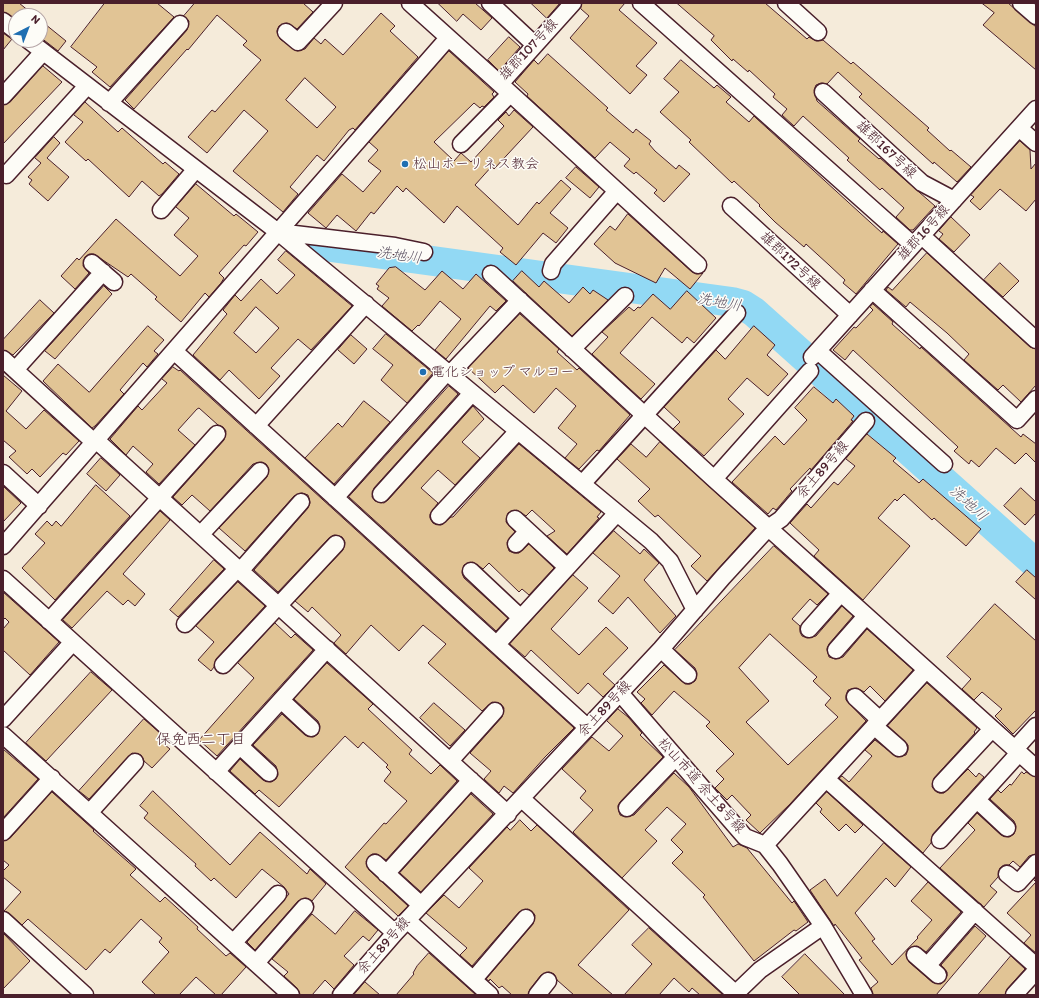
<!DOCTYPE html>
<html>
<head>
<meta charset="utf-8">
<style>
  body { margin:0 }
  #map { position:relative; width:1039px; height:998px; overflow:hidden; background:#f5ebda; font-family:Itim,sans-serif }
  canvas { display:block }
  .frame { position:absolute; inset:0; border:4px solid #4a1f2b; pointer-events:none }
  .north { position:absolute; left:8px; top:8px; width:40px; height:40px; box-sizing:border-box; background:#fdfcf7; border:1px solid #b5a4a5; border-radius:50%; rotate:42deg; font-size:11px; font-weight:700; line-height:16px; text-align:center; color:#4a1f2b }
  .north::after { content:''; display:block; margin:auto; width:14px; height:18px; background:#1f6fb2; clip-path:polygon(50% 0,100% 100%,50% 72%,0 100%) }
</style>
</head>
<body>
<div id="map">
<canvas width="1039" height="998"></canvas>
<div class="frame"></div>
<div class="north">N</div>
</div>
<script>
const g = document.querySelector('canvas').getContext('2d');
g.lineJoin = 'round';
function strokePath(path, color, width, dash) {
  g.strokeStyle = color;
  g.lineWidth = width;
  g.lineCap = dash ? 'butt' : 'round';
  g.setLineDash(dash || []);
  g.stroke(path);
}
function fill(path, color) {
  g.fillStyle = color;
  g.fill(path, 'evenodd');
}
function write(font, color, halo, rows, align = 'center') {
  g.font = font + ' Itim,"Klee One",sans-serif';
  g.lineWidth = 3;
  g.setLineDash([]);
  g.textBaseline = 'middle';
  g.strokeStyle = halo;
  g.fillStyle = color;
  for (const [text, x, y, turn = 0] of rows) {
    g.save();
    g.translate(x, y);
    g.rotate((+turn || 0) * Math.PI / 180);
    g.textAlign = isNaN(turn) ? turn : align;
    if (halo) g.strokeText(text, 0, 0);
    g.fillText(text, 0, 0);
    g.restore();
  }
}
strokePath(new Path2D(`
  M309,244L732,302L743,305L754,312L1036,564`), '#92d9f4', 30);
const building = new Path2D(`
  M3,3H19L35,16H16V19L3,12Z
  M105,3H157L174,17L110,87L92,72L97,67L71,47Z
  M195,3H303L313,12L297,29L287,23L279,26L277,31L280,39L297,51L305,49L314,38L321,44L325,39L343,55L381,13L395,26L390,31L418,57L355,130L353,128L349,130L324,161L317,155L290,187L298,194L283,212L233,171L268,131L244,110L207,153L188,137L212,110L215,112L261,60L243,45L247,41L217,15L188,50L187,49L134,109L125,100L187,30L189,21L184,16ZM305,78L336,107L317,128L286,100Z
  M438,3H475L492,18L481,30L463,14L457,21Z
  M531,3H560L547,18Z
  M582,3H625L619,10L657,43L636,66L647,75L630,94L570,38L589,16L581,9Z
  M677,3H765L807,39L809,37L816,41L823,40L851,64L853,62L929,128L927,130L950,151L951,150L971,167L957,182L934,162L933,164L859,97L862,94L838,72L827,84L821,83L816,85L814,90L817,101L860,139L858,141L879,159L880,158L935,206L913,230H910L896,217L904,208L882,188L880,190L847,160L849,158L803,116L794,126L782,115L787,109L773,97L775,94L749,70L748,72L733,59L732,61L711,40L714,36Z
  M982,3H1008L1036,27V70L983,25L994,13Z
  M40,20L66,41L58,51L40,37Z
  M3,33L12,39L3,50Z
  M509,37L520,47L499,71L488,60Z
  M449,51L494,92L492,94L494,97L484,107L482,106L480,108L474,103L434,142L454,161L461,153L471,162L504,126L498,120L506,112L509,116L514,110L533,127L494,169L492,166L475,185L518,225L537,202L539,204L561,180L571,189L550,213L568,228L556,243L543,233L516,265L500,252L503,248L457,206L444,223L406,188L403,192L397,186L374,214L371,212L356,231L337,215L326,228L308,213L342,174L363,192L381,171L368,161L378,150L369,142Z
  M548,54L608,108L606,110L633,133L636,129L651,141L649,144L655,151L676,169L679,165L690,174L664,202L654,193L657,190L636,172L634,174L624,166L630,159L610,142L595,158L527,96L528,94L515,82L534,60L538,64Z
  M681,60L714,88L717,85L731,97L726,102L749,122L754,116L756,118L882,233L883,231L898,244L856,294L843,283L845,280L829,265L806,244L804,247L775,222L759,206L760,205L734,181L732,183L689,142L691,140L660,112L679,92L664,79Z
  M43,66L62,82L3,144V105L10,102Z
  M85,102L118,132L122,128L163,164L165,162L179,174L162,194L159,196L142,181L129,197L88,159L86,161L65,142L83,122L74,115Z
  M54,137L60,143L47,158L69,177L48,201L29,184L32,180L28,177L41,163L35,158Z
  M1020,141L1030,150L1031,169L1036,163V199L1026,211L1000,189L980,210L970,201L974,197L971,195Z
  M576,167L599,187L590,198L566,178Z
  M196,184L234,216L236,214L258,232L246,246L244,245L219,273L224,278L221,283L209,297L205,293L181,322L155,299L157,297L131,274L128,277L94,254H89L85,257L83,266L89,273L75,289L61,276L77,258L79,260L116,219L180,276L198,256L174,235L189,218L176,207Z
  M628,214L692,272L696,274L703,273L690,289L665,268L656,283L615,263L594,244L610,226L615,230Z
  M951,217L970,235L954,252L939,239L943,234L939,231Z
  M286,251L352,306L311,350L298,339L271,368L280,376L259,399L229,370L220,380L193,355L227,314L223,310L235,295L241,301L261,279L277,294L295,275L278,260ZM256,307L279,328L256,353L234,333Z
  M927,253L1030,347L1036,349V385L1021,402L1003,385L998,390L964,360L969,354L947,333L910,302L906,307L886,290L888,287L892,290Z
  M1000,263L1019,281L1003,297L984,280Z
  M396,267L425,290L442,271L463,289L476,274L506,301L496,311L490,306L446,359L435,350L461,319L440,301L419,326L418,325L412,331L382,306L389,298L377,289L379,286L376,284L389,268Z
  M522,271L539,287L544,281L569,303L583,287L590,294L593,290L608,300L572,336L513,281Z
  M104,286L112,294L55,359L45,351Z
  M687,291L716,318L694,343L687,337L682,343L652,317L620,353L655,384L641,399L592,354L608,337L602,332L629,307L634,311L638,307L640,308L653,294L670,309Z
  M40,300L54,313L13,355L3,350V340Z
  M873,304L893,322L892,324L920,349L921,347L1021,437L1023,434L1036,444V463L1026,453L1015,464L996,448L979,467L971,460L969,464L954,451L958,447L853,350L845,360L833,350L854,327L856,328L873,310L870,307Z
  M520,314L559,349L557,352L577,370L579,368L630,415L599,451L597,450L579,469L565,458L577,444L558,428L576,406L556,388L534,413L503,385L495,393L468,368Z
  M148,326L164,340L154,351L158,354L147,367L143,363L120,390L124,394L95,426L92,428L43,381L58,364L89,392Z
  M754,326L775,345L767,355L788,374L768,396L747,378L728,399L744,414L704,456L673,429L680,422L664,407L716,350L725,359Z
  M386,334L433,373L407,403L381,380L393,365L373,349Z
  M351,335L367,349L354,364L338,350Z
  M173,367L179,371L180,370L574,728L545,757L513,793L504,786L499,793L484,779L491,771L470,753L502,717L504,708L501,704L492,702L482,711L428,663L446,644L423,625L399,651L371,625L346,654L334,643L341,635L312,607L308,612L295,601L343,550L345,542L342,537L334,535L329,538L278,592L254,570L308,508L310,503L308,495L302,493L294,496L245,551L219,528L267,477L269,469L266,464L262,462L253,464L210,511L192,495L182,505L173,497L224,440L226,431L223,427L218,425L199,408L197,409L178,430L195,445L159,484L146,472L153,464L133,446L126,455L110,439L138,406L142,410L167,383L162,379Z
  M3,375L22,391L6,411L26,429L44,410L79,441L66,455L63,453L40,477L32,469L27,474L9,457L16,451L3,440Z
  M449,386L458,394L374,488L372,497L375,501L384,503L388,500L473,406L484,419L462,442L480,458L455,485L438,470L421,488L438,503L430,514V518L433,523L441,525L451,517H453L519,444L601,512L597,517L599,518L567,554L547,536L555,531L532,510L526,516L517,510L508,513L506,522L515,532L507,542L509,551L514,553H519L529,544L554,568L529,595L522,589L519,592L489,563L483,569L473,562L464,565L462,573L464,578L508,618L496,631L349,497Z
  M814,387L833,403L836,399L854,416L851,420L853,421L811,470L810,468L790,489L792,491L776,510L773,508L768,514L732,482L775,436L784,445L807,420L795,408Z
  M364,401L390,422L334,484L305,458L338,423L342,427Z
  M867,434L896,458L893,461L919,483L923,479L981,529L966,546L934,518L932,520L904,494L897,501L895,499L878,518L910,546L863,600L814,556L819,550L790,523L807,504L811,508L834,482L838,485L855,466L846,459Z
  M660,442L755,528L707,581L691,566L701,556L658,515L655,517L638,501L650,489L617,459L631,444L646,457Z
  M101,458L120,475L106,491L87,474Z
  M96,485L130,516L55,600L22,568L45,543L35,534L47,521L52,526L56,521L61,526Z
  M3,486L21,503L3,522Z
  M1021,488L1036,502V513L1025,525L1004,506Z
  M160,511L170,520L123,574L145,594L135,606L128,600L123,605L107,591L72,628L63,620Z
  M614,531L640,554L644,549L659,563L644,580L676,616L660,633L628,597L613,614L598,601L620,576L593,553Z
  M774,546L828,594L817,605L810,599L792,619L800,626V632L802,636L807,638L816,636L842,606L853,616L829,644L827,649L829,657L835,659L843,657L867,629L913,670L885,701L870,686L864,692L857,688L848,690L846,695V700L866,721L790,804L760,833L746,820L751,815L732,795L727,800L715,788L724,779L716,771L734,754L706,726L710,722L674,691L652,715L641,703L645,699L637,692L664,665L685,684H690L695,681L697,673L695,668L675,650ZM770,634L817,677L813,681L831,698L825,705L838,717L788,765L746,722L769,701L739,668Z
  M214,560L224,569L178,617L170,610Z
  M1027,570L1036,578V600L1016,582Z
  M573,575L588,588L551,629L579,655L606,627L628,648L603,674L615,685L603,697L588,683L578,694L531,650L525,657L510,644Z
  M238,582L265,606L216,659L214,667L211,671L198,660L214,642L196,626Z
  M3,592L59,642L30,675L3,650V629L9,622L5,618L3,620Z
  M995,604L1036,641V710L1013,734L995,716L1002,709L982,692L974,700L962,689L971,679L947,657Z
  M275,623L291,638L295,634L313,650L217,756L199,740L254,678L238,663Z
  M327,663L373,704L368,709L412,750L409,754L431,774L440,765L457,781L386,860L377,854H372L366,861L369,870L408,906L398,916L345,867L384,823L386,824L407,801L384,781L391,772L386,767L388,765L363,742L358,748L345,736L279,807L259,790L255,794L230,771L240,759L263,780L271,782L276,779L278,775L276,766L253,745L282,714L305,735L313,737L318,734L320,726L318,721L294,699Z
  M91,672L112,690L46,761L26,743Z
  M927,683L977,728L974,732L975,733L934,778L932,787L939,793H944L968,769L976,777L979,773L984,777L933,834L931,843L923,853L839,778L842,776L849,782L872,756L865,750L875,740L897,757L906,755L908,750V745L888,726Z
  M434,703L465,730L450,746L420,718Z
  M618,709L628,717L642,733L640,735L663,757L620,802L618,806L620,815L625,817L634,815L674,773L689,787L733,847L738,844L747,848L792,903L794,901L808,922L796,931L794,930L754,961L703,897L705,895L672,863L683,852L671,840L686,824L667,807L645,830L657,841L622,878L573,832L593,810L580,798L586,791L562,769L592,737L609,751L623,736L607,721Z
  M144,719L169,741L165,745L170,749L152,768L144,761L141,755L132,753L89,799L79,791Z
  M3,749L38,779L3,818Z
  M1022,772L1024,774L1026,772L1036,777V854L1029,856L1020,867L1013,861L1009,865H1004L1000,868L998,877L990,886L997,892L984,907L940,868L975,830L968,823L977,813L1001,835L1009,837L1014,834L1016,826L1014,821L990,799L998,790L1001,793L1010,784L1011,785Z
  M153,791L230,865L260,832L307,874L310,869L326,884L312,901L306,898L298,901L255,950L247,942L289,894L284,887L262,869L236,898L214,878L211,881L195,866L196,864L144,818L148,813L140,806Z
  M52,792L94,830L93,831L136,869L130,875L160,902L165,897L198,927L197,929L226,956L230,953L246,967L221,995H216L196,977L179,995H156L142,982L169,952L159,942L162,938L141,919L110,953L105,949L86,970L28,919L22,925L9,913L4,911L21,892L3,877V871L9,865L3,860V841L10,838Z
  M827,792L863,825L855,833L846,824L839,831L820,812L822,809L816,803Z
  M471,794L493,814L421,892L400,873Z
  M520,820L531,831L537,825L629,910L578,965L613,995H574L557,980L554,974L549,972L541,975L530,989L528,995H512L502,986L499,988L490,979L489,981L486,979L533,924L535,915L528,909L519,912L472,966L460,955L467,948L426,913L444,895L459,908L483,881L469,868L507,827L510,830Z
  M884,843L911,867L895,887L886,878L855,913L875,939L872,941L892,965L918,938L917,937L932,920L911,901L928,882L961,912L926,952L917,946L908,949L906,954L909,962L932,982L941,984L947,976V972L941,965L975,926L986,936L936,995H873L871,988L878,982L859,960L862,958L835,924L834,926L810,890L825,879L837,896Z
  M1036,877V953L1024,943L1031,935L1007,913L1036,882L1034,880Z
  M355,911L378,930L369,941L363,936L344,956L354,965L334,989L325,980L312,995H300L297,988L284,976L288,972L272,959L312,914L335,934Z
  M649,928L723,995H700L692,988L689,992L674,978L659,995H624L652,964L632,945Z
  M3,933L30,961L3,989Z
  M429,953L476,995H396L414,974L413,973L417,966Z
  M805,954L845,995H800L782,977Z
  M1011,956L1025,969L1007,989L1005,995H978Z
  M365,982L380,995H354Z`);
fill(building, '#e1c495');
strokePath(building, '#4a1f2b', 1);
const minor = new Path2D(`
  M410,3L500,84L573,3
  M490,3L535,45
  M641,3L913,245
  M786,3L818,32
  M1021,3L1036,16
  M3,21L16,31
  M286,32L298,42L334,3
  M28,40L278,232L651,541L670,561L695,610
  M500,84L698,265
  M823,92L922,183L954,200
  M3,96L43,52
  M109,103L180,24
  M1019,128L1036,143
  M461,144L510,94
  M6,175L87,86
  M731,206L850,315
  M161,210L196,169
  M278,232L395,246L424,252
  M922,236L1036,340
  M92,263L114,282
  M551,271L553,264L617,191
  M491,274L714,479L1036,768
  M872,290L1017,420L1036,399
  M572,349L625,296
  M174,351L587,727
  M818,351L944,464
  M812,357L1036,109
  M3,359L95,443
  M15,370L103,272
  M450,374L520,300
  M256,426L366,304
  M97,441L508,814
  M3,473L39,506
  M714,479L810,371
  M582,484L737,313
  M381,494L472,393
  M335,498L447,372
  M439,516L518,431
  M515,519L567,567
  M201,534L260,471
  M516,544L528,531
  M3,546L448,38
  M241,570L301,502
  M471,571L521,618
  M3,579L395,933
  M49,621L217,434
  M185,624L238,568
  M809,629L841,593
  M497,644L617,513
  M661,649L688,675
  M836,650L866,616
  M223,665L336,544
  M620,693L745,837L765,845L780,864L823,926L864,995
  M855,697L880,720
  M281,700L311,728
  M3,719L72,643
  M874,726L899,748
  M3,735L291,995
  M240,746L269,773
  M1015,749L1036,726
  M450,761L495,711
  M216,772L327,649
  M826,779L1036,966
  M941,784L992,729
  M522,799L737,995
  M977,800L1007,828
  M627,808L675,758
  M90,812L135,762
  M3,832L52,778
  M940,840L1019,753
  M765,845L926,670
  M375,863L421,905
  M386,874L471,780
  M1007,874L1018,883L1036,863
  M3,920L85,995
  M407,920L490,995
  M234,942L278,894
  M915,955L938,975
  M256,963L305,907
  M928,965L975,911
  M474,979L526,918
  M341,995L395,933L661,649L723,577L768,528L781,519L866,421
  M537,995L548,981
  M734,995L760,970L823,926
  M1014,995L1036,971`);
strokePath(minor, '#4a1f2b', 19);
strokePath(minor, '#fdfcf7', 16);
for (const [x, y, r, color] of [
  [405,164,4,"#1f6fb2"],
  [423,372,4,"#1f6fb2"]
]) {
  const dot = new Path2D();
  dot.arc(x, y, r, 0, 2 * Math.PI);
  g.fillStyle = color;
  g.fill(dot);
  strokePath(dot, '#fdfcf7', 1.5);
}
write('14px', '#4a1f2b', '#fdfcf7', [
  ["雄郡107号線",529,50,-47],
  ["雄郡167号線",886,150,43],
  ["雄郡16号線",924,233,-48],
  ["雄郡172号線",790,261,43],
  ["余土89号線",823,470,-49],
  ["余土89号線",605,709,-47],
  ["松山市道 余土8号線",701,786,48],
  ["余土89号線",384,946,-48]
]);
write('14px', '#4a1f2b', '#fdfcf7', [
  ["松山ホーリネス教会",413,164],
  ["電化ショップ マルコー",431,372]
], 'left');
write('italic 15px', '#605767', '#fdfcf7', [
  ["洗地川",399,256,8],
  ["洗地川",719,303,10],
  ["洗地川",968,504,42]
]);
write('15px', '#4a1f2b', '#fdfcf7', [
  ["保免西二丁目",201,740]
]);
</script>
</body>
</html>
